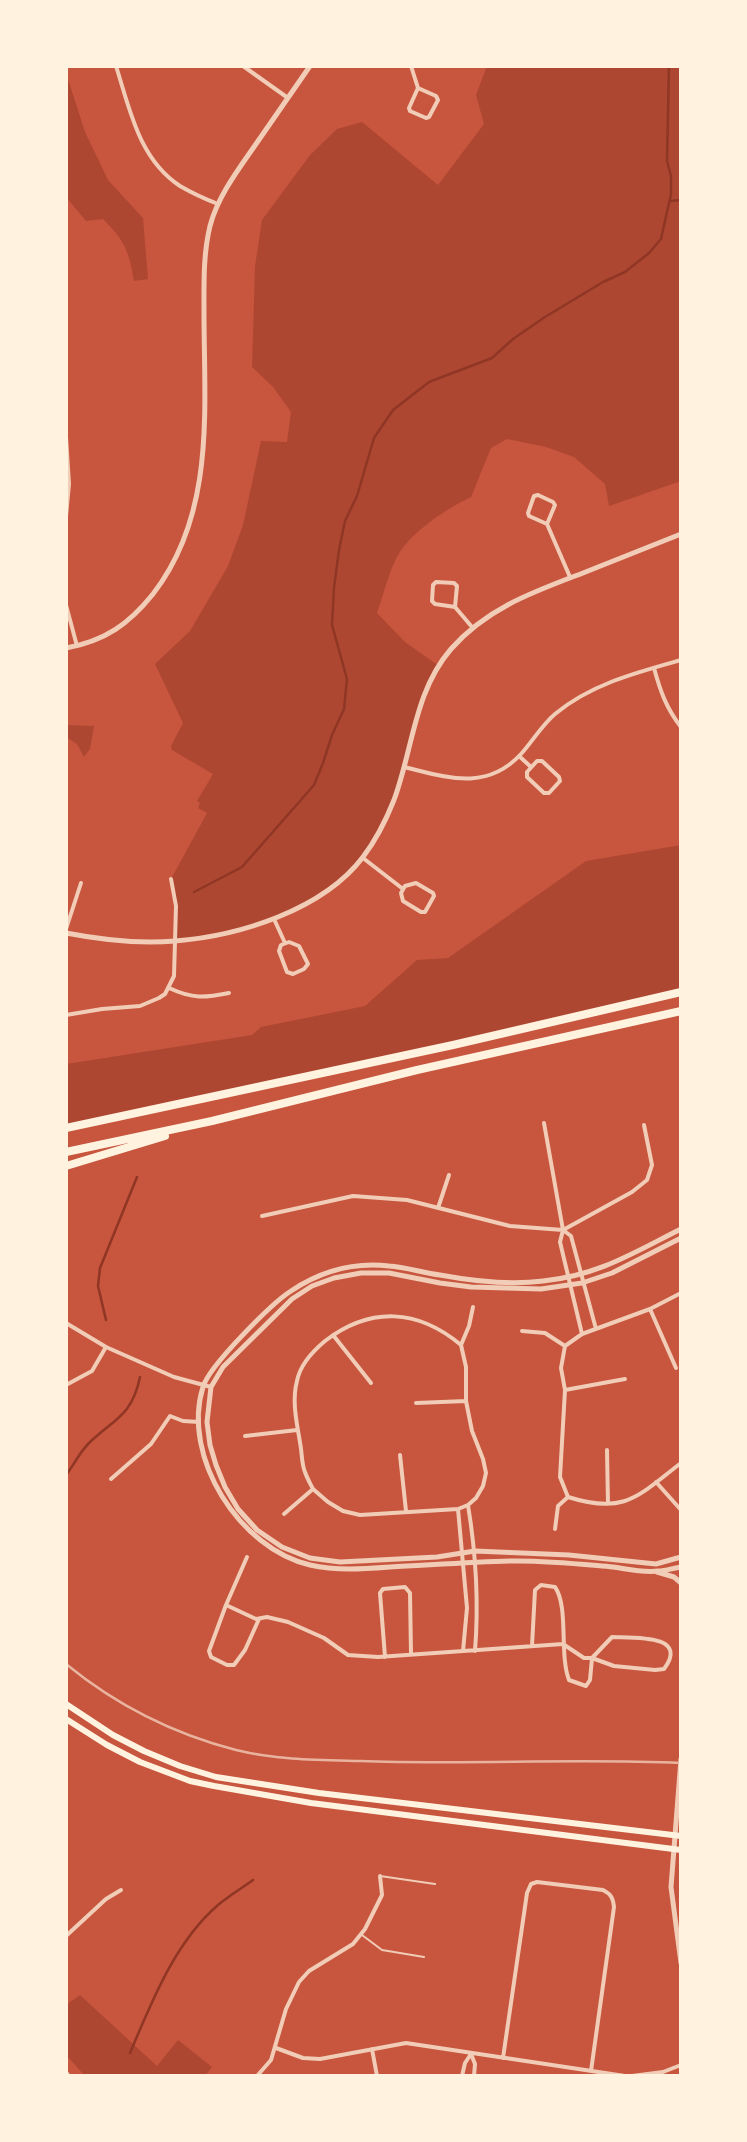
<!DOCTYPE html>
<html>
<head>
<meta charset="utf-8">
<style>
  body { margin:0 }
  #map { position:relative; width:747px; height:2142px; overflow:hidden; background:#c8553d; font-family:Rubik,sans-serif }
  canvas { display:block }
  .frame { position:absolute; inset:0; border:68px solid #fff3e0; pointer-events:none }
</style>
</head>
<body>
<div id="map">
<canvas width="747" height="2142"></canvas>
<div class="frame"></div>
</div>
<script>
const g = document.querySelector('canvas').getContext('2d');
g.lineJoin = 'round';
function fill(path, color) {
  g.fillStyle = color;
  g.fill(path, 'evenodd');
}
function strokePath(path, color, width, dash) {
  g.strokeStyle = color;
  g.lineWidth = width;
  g.lineCap = dash ? 'butt' : 'round';
  g.setLineDash(dash || []);
  g.stroke(path);
}
fill(new Path2D(`
  M487,66H681V481L609,506L605,484L574,457L546,447L507,439L491,448L471,497C446,509 407,534 395,561C388,576 383,596 377,613L405,642L439,666L431,678L394,798L363,858L342,878L297,908L250,926L175,941L176,906L171,879L207,813L198,808L200,803L197,801L213,774L172,750L171,746L183,723L155,664L190,631L228,566L243,525L261,441L287,442L291,412L273,387L252,367L255,266L262,220L310,155L337,129L362,122L438,185L484,124L476,95Z
  M66,73L85,132L108,180L143,218L148,279L134,281C129,251 125,241 103,219L86,221L66,197Z
  M66,725L94,726L90,749L84,757L77,744L66,737Z
  M681,845V992L66,1128V1064L252,1035L261,1027L365,1006L417,960L448,958L586,861Z
  M80,1995L157,2066L178,2040L212,2067L205,2076H85L66,2055V2005Z`), '#ae4732');
strokePath(new Path2D(`
  M670,201L681,200
  M194,892L242,867L314,785L323,763L332,735L344,709L347,679L332,625L334,588L339,550L345,521L357,496L374,438L393,410L429,382L492,358L513,339L545,317L603,282L625,272L649,253L661,239L671,194V176L667,161L669,66
  M106,1320L98,1286L100,1268L137,1177
  M66,1475C74,1465 79,1453 89,1443C114,1419 132,1416 140,1377
  M130,2053C152,2001 175,1942 218,1905C229,1896 242,1888 253,1880`), '#8f3625', 2.5);
strokePath(new Path2D(`
  M380,1876L435,1884
  M362,1935L382,1950L424,1957`), '#f1ccb7', 2);
strokePath(new Path2D(`
  M116,66C130,110 139,159 180,186C192,193 205,199 218,204
  M243,66L288,98
  M411,66L418,88
  M418,88L436,96L438,100L429,117L426,118L410,111L409,108Z
  M66,437L69,484L66,516
  M547,524L555,505L553,502L538,495L534,496L528,513L529,516L547,524L570,577
  M66,605L77,646
  M455,607L457,586L454,583L436,582L433,585L432,601L435,604L455,607L472,627
  M654,668C660,690 666,708 681,727
  M519,756L531,767
  M537,761H542L559,777L560,781L549,793H544L527,777V772Z
  M404,767C446,777 486,792 521,754C532,742 542,725 555,714C591,684 638,672 681,660
  M363,858L403,889
  M416,883L433,893L434,896L425,912H421L403,901L401,893L405,886Z
  M274,919L285,943
  M66,929L81,883
  M289,942L299,946L308,964L304,969L293,974L287,972L279,951L281,945Z
  M169,988C193,999 204,998 229,993
  M66,1015L102,1009L140,1006L159,998L165,994L174,976L176,906L171,879
  M544,1123L563,1230L560,1242L582,1334
  M438,1208L449,1175
  M262,1216L353,1196L407,1200L510,1226L563,1230L632,1192L647,1180L652,1165L644,1125
  M563,1230L571,1236L596,1329
  M681,1293L650,1309L582,1334L565,1346L561,1368L565,1390L560,1477L568,1497C625,1515 638,1496 681,1463
  M650,1309L676,1368
  M66,1323L106,1347
  M522,1331L545,1333L565,1346
  M333,1335L371,1383
  M66,1385L92,1371L106,1347L174,1377L211,1387
  M565,1390L625,1379
  M416,1403L466,1401
  M245,1436L297,1430
  M607,1450L608,1504
  M400,1455L406,1511
  M111,1479L151,1444L170,1416L183,1421L199,1422
  M656,1482L681,1510
  M313,1489C310,1483 307,1478 305,1472C302,1465 302,1456 301,1449C298,1427 291,1403 297,1381C300,1365 313,1351 325,1341C371,1306 418,1309 461,1345
  M468,1505C476,1554 479,1601 475,1651
  M458,1509L467,1608L463,1651
  M284,1514L313,1489L328,1502L343,1511L360,1515L458,1509L468,1505L476,1498L483,1486L486,1473L483,1459L472,1431L466,1401V1367L461,1345L469,1326L473,1307
  M555,1529L558,1506L568,1497
  M247,1557L226,1605L209,1651L211,1657L227,1665H234L245,1650L259,1619
  M226,1605L256,1619L267,1617L288,1622L324,1638L348,1655L378,1657L563,1644L584,1658H592L614,1666L655,1670L664,1669C690,1634 633,1638 612,1637L592,1658L590,1680L586,1686L569,1680C559,1654 569,1607 555,1587L541,1585L535,1590L532,1646
  M385,1657L380,1593L383,1589L405,1587L410,1593L411,1654
  M66,1936L106,1899L121,1890
  M276,2048L303,2058L320,2059L406,2043L625,2076
  M372,2049L377,2076
  M503,2058L527,1893L531,1884L537,1882L603,1890C611,1894 613,1898 614,1907L591,2071
  M257,2076L271,2060L286,2009L299,1982L309,1971L353,1944L365,1929L382,1895L380,1876
  M462,2076L465,2063L471,2054L475,2064L474,2076
  M632,2076L663,2072L681,2065`), '#f1ccb7', 4);
strokePath(new Path2D(`
  M66,648C105,641 129,624 153,594C216,513 204,408 204,313C204,283 203,255 210,226C218,196 238,170 256,144C274,118 292,92 310,66
  M66,933C102,940 139,944 175,941C239,936 323,910 363,857C376,840 386,820 394,800C413,749 414,692 451,649C487,608 533,592 583,573C615,560 648,547 681,534
  M681,1229C633,1253 597,1276 543,1281C510,1285 472,1281 440,1275C423,1273 406,1267 389,1266C354,1262 321,1271 291,1291C272,1303 209,1366 203,1387C181,1457 240,1549 310,1565C336,1571 363,1569 390,1567C430,1565 470,1562 510,1561C544,1560 579,1564 613,1567C627,1569 644,1573 658,1571C666,1571 673,1568 681,1567
  M681,1238L612,1273L582,1283L541,1289L471,1287L440,1283L389,1273H361L334,1278L312,1286L292,1299L223,1367L211,1387L207,1422L210,1445L216,1465L225,1487L238,1509L257,1530L282,1547L310,1558L340,1562L437,1557L475,1551L569,1555L656,1564L681,1557
  M657,1572L674,1577L681,1583
  M681,1759L671,1887L681,1963
  M66,2073L68,2076`), '#f1ccb7', 5);
strokePath(new Path2D(`
  M66,1704L113,1735L144,1751L180,1766L216,1777L319,1793L681,1836
  M66,1719L107,1745L140,1762L190,1781L214,1786L311,1803L681,1850`), '#fff3e0', 6);
strokePath(new Path2D(`
  M66,1128L453,1045L681,992
  M66,1152L212,1121L417,1070L681,1011
  M66,1166L165,1136`), '#fff3e0', 8);
strokePath(new Path2D(`
  M66,1664C116,1705 174,1734 236,1750C276,1760 320,1760 360,1761C467,1765 574,1758 681,1763`), '#e9b49f', 2.5);
</script>
</body>
</html>
